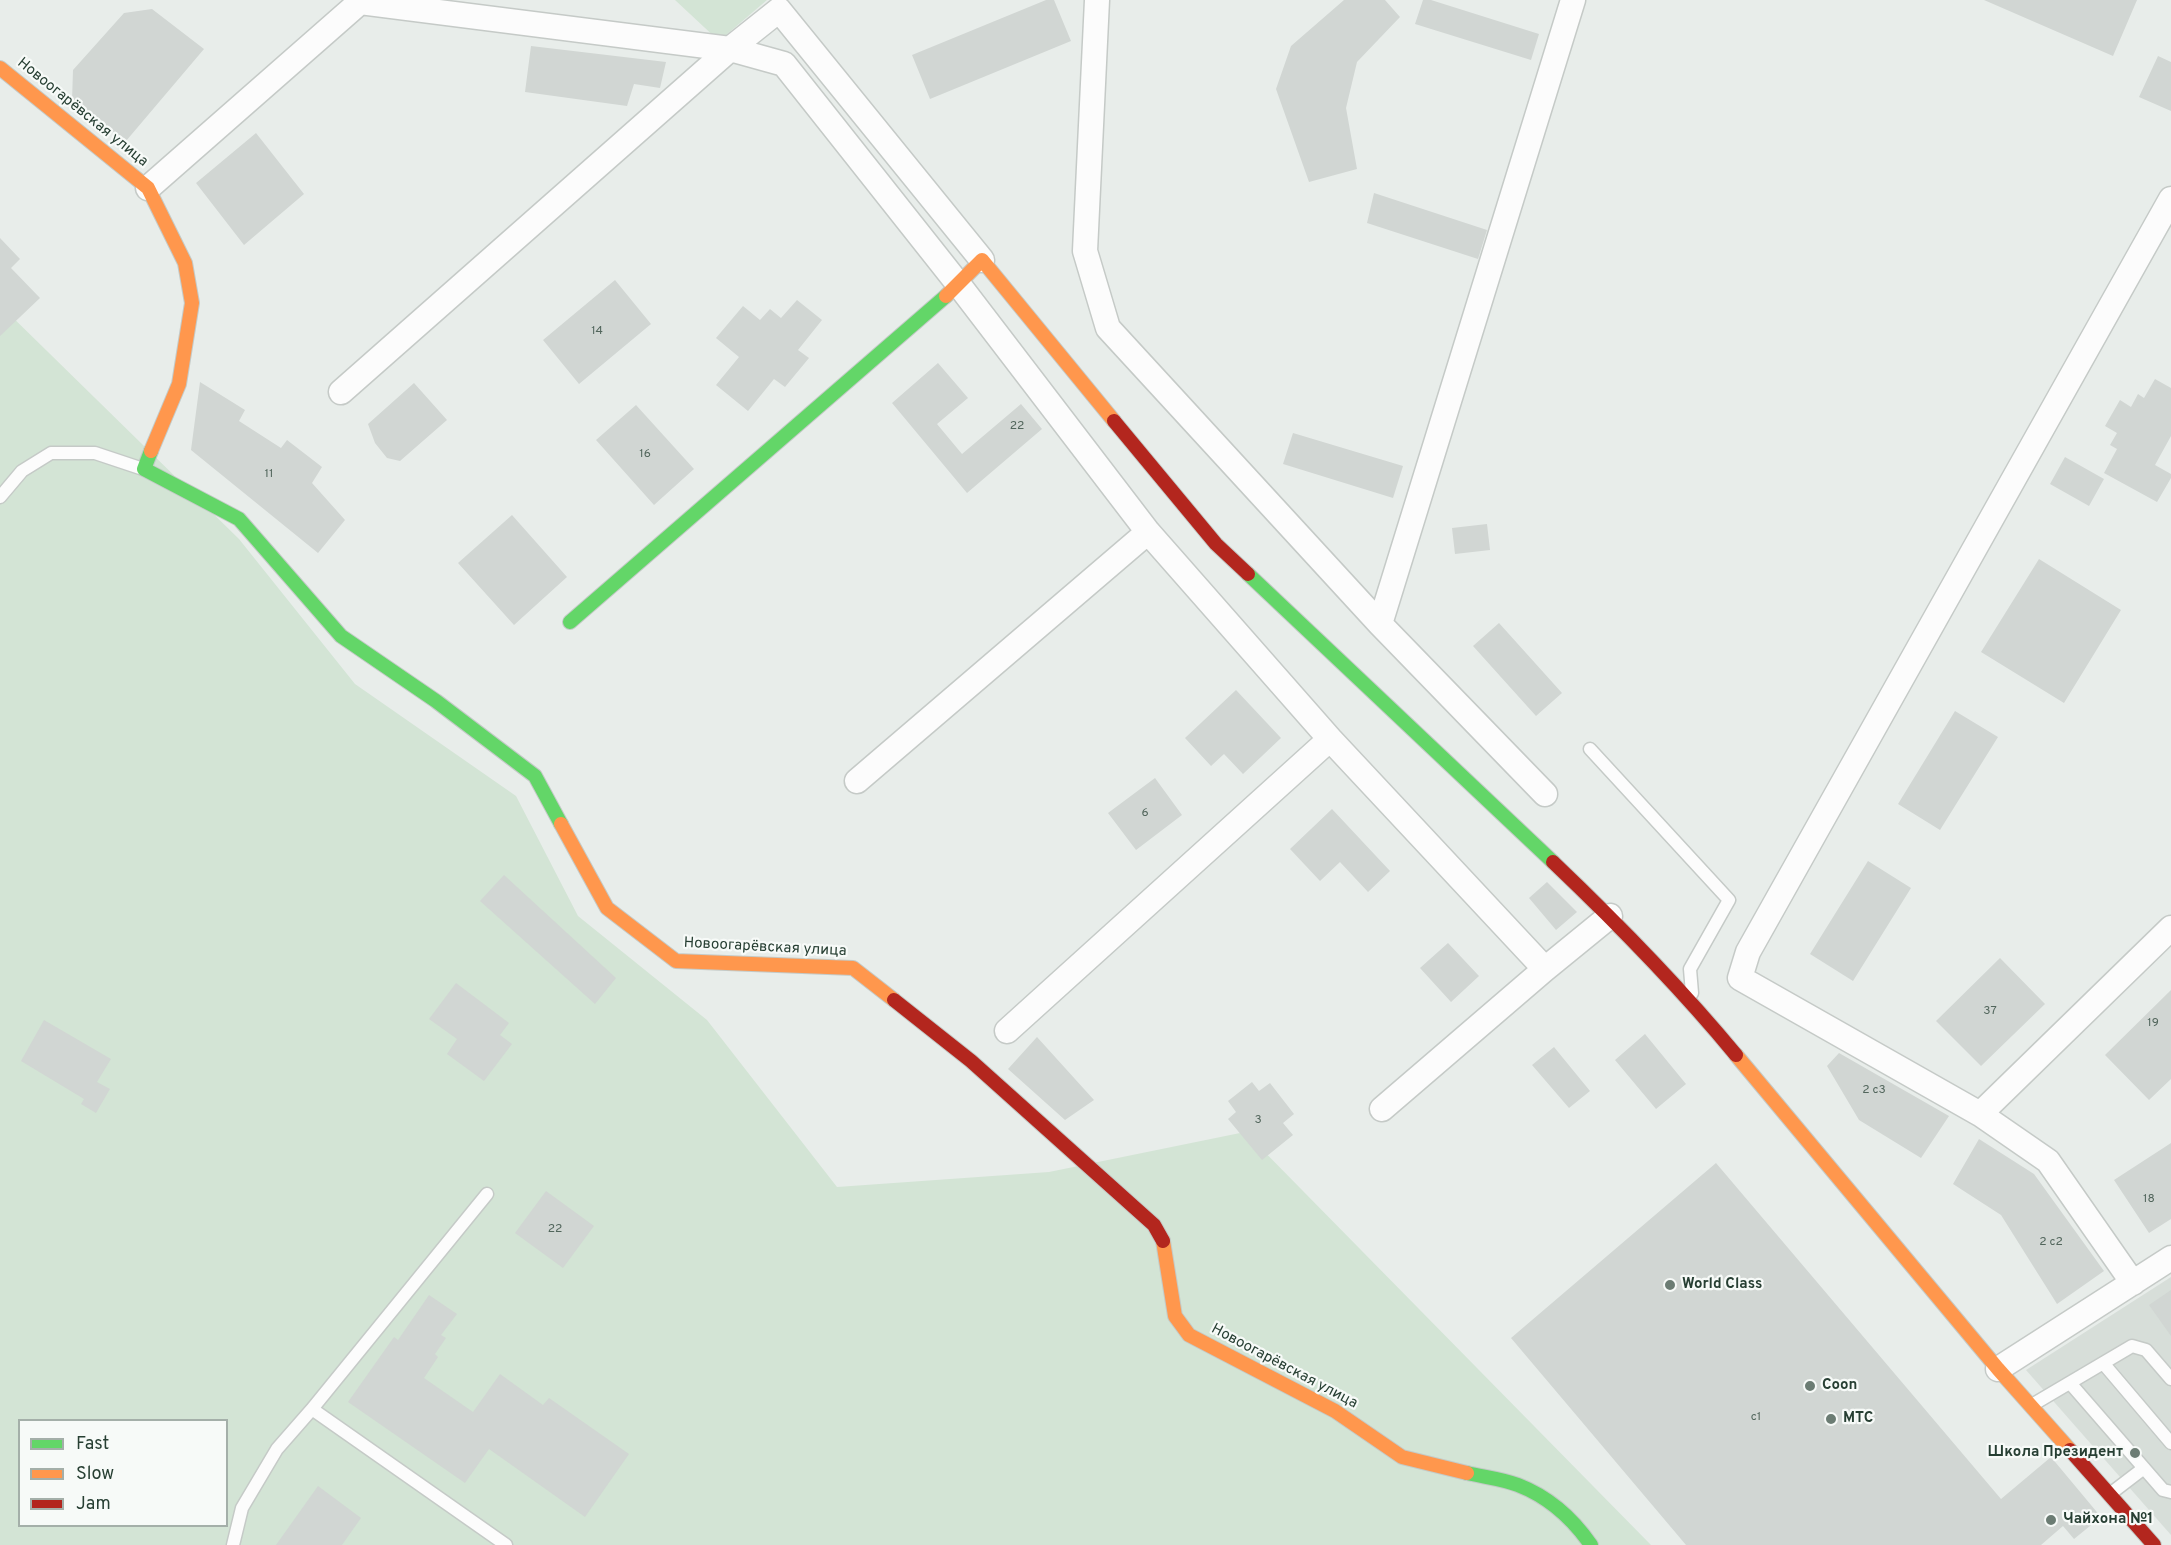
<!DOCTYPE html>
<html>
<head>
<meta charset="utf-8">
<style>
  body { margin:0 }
  #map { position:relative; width:2171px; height:1545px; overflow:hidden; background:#e8edea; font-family:Overpass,sans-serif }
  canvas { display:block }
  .legend { position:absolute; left:18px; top:1419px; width:210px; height:108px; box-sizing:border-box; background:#f7faf8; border:2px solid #a4afa9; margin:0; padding:8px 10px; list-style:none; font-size:18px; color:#273f33 }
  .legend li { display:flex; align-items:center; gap:12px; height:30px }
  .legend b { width:30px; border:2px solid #a4afa9 }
</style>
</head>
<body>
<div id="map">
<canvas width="2171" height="1545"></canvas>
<ul class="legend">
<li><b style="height:8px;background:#63d668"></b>Fast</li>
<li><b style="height:8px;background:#ff974d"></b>Slow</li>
<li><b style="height:8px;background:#b3261e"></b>Jam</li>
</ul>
</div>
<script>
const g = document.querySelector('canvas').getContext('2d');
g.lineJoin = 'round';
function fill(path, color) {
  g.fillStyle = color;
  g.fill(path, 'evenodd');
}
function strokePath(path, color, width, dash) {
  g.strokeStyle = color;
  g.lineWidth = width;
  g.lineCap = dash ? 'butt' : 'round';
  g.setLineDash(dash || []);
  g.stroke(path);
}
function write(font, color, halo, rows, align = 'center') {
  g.font = font + ' Overpass,sans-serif';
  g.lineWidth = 4.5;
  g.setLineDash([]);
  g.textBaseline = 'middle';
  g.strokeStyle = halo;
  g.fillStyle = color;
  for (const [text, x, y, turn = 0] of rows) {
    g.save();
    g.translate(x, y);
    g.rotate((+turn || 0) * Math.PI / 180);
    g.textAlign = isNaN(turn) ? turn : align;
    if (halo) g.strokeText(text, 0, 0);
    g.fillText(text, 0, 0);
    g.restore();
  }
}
fill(new Path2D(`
  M2171,1277V1535L2026,1370Z`), '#d7ded9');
fill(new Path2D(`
  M675,0H767L719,41Z
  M0,305L239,539L355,684L516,796L578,916L707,1020L837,1187L1049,1172L1245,1132L1651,1545H0ZM20,1420H226V1526H20Z`), '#d3e4d5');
fill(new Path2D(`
  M1046,0H1054L1071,41L930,99L912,55Z
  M1344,0H1385L1400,17L1357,62L1346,108L1357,169L1309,182L1276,89L1291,46Z
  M1423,0H1431L1539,34L1531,60L1415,24Z
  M1984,0H2137L2113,56Z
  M152,9L204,49L126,141L72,101L73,70L124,13Z
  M531,46L666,62L660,88L634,84L627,106L525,92Z
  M2158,56L2171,62V111L2139,97Z
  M256,133L304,194L244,245L196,183Z
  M1374,193L1487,230L1478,259L1367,223Z
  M0,238L20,259L11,268L40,298L0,336Z
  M615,280L651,324L579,384L543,340Z
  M797,300L822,320L798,350L809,358L785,387L774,379L748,411L716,385L739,357L716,338L743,306L760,320L770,309L781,318Z
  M938,363L968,398L937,424L962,454L1021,404L1042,429L967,493L892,403Z
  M2155,379L2171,388V436L2155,465L2171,474V478L2157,502L2104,473L2117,449L2110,445L2117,433L2105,426L2120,400L2131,407L2138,394L2144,398Z
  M200,382L245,410L239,421L281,448L287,440L322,467L312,483L345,520L318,553L191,450Z
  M414,383L447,420L400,461L387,458L375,443L368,424Z
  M636,405L694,469L654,505L596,440Z
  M1293,433L1403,466L1393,498L1283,464Z
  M2065,457L2104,479L2089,506L2050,484Z
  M512,515L567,577L514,625L458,563Z
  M1487,524L1490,550L1455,554L1452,528Z
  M2039,559L2121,610L2064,703L1981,652Z
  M1499,623L1562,693L1536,716L1473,646Z
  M1236,690L1281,738L1243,774L1224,754L1211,766L1185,738Z
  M1955,711L1998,737L1940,830L1898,804Z
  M1155,778L1182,815L1136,850L1108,813Z
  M1332,809L1390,871L1368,892L1340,862L1320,881L1290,849Z
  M1868,861L1911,888L1853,981L1810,954Z
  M504,875L616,978L595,1004L480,901Z
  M1547,882L1577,912L1556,930L1529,898Z
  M1448,943L1479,976L1451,1002L1420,968Z
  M2000,958L2045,1004L1981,1066L1936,1021Z
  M456,983L509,1023L500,1035L512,1044L484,1081L447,1054L457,1039L429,1019Z
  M2171,990V1079L2149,1100L2105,1055Z
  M44,1020L111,1059L97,1082L110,1089L96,1113L81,1104L84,1099L21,1061Z
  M1645,1034L1686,1084L1656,1109L1615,1060Z
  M1037,1037L1094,1100L1065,1120L1008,1069Z
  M1554,1047L1590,1091L1569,1108L1532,1065Z
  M1839,1053L1949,1116L1921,1158L1859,1120L1827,1066Z
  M1252,1082L1259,1091L1270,1083L1294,1114L1283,1123L1293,1135L1262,1160L1228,1119L1236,1112L1228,1101Z
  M1979,1139L2034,1174L2104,1271L2057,1304L2001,1215L1953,1184Z
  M2171,1143V1219L2149,1233L2114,1180Z
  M1716,1163L2001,1499L2051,1457L2101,1517L2074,1539L2063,1526L2041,1545H1686L1511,1338Z
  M546,1191L594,1226L563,1268L515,1233Z
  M2171,1290V1336L2149,1305Z
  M429,1295L457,1314L441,1335L446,1338L435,1354L438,1357L424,1378L473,1412L500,1374L543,1405L549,1398L629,1454L585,1517L489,1449L465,1483L348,1402L394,1337L398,1340Z
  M318,1486L361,1518L342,1545H276Z`), '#d1d6d3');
const lane = new Path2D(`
  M0,497L22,471L51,453H95L143,469
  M1590,749L1729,900L1690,969L1692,993
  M2103,1363L2171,1443
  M2070,1383L2163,1490L2171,1492
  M2032,1405L2132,1346L2146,1350L2171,1379
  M312,1409L487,1194
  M2110,1494L2144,1468
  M233,1545L242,1508L277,1449L312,1409L506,1545`);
const street = new Path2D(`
  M1097,0L1085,251L1108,328L1380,624
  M730,49L784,64L959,285L1148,532L1330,739L1545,969L1382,1109
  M730,49L779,10L982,260
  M148,188L360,2L730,49L341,392
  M857,781L1148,532
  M1545,794L1380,624L1573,0
  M1545,969L1610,916
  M1007,1031L1330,739
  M1980,1114L2171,928
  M2133,1283L2048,1161L1980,1114L1740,978L1748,952L2171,199
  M1998,1369L2171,1258`);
const fast = new Path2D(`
  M151,451L144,469L239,519L341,636L436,701L535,776L561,824
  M1248,574L1553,862
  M570,622L946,296
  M1467,1473C1484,1477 1503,1479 1518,1485C1549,1497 1573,1519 1591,1545`);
const slow = new Path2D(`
  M0,68L148,188L185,263L192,303L179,384L151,451
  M946,296L982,260L1114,421
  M561,824L607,908L676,961L853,968L894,1000
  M1736,1055L1998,1369L2070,1450
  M1163,1241L1175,1316L1189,1335L1335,1411L1402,1457L1467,1473`);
const jam = new Path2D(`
  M1114,421L1216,544L1248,574
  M1553,862C1617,923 1679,986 1736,1055
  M894,1000L971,1061L1154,1225L1163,1241
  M2070,1450L2154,1545`);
strokePath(lane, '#c5cac7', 15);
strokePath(street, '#c5cac7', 27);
strokePath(fast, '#c4cac7', 16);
strokePath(slow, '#c4cac7', 16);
strokePath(jam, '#c4cac7', 16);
strokePath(lane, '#fcfcfc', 12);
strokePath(street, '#fcfcfc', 24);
strokePath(fast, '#63d668', 14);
strokePath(slow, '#ff974d', 14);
strokePath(jam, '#b3261e', 14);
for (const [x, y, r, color] of [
  [1670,1285,6,"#6b7c73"],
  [1810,1386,6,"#6b7c73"],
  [1831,1419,6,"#6b7c73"],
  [2135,1453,6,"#6b7c73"],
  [2051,1520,6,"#6b7c73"]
]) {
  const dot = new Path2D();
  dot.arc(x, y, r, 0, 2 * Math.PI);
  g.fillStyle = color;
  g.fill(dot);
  strokePath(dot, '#f7faf8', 2);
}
write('12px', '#52665c', null, [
  ["14",597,332],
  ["22",1017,427],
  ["16",645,455],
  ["11",269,475],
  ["6",1145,814],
  ["37",1990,1012],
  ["19",2153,1024],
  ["2 с3",1874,1091],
  ["3",1258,1121],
  ["18",2149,1200],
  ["22",555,1230],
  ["2 с2",2051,1243],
  ["с1",1756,1418]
]);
write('15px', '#273f33', '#f7faf8', [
  ["Новоогарёвская улица",82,113,39],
  ["Новоогарёвская улица",765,948,3],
  ["Новоогарёвская улица",1284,1367,28]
]);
write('bold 15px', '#273f33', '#f7faf8', [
  ["World Class",1682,1285],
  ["Coon",1822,1386],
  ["МТС",1843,1419],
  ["Школа Президент",2123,1453,"right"],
  ["Чайхона №1",2063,1520]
], 'left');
</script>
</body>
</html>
